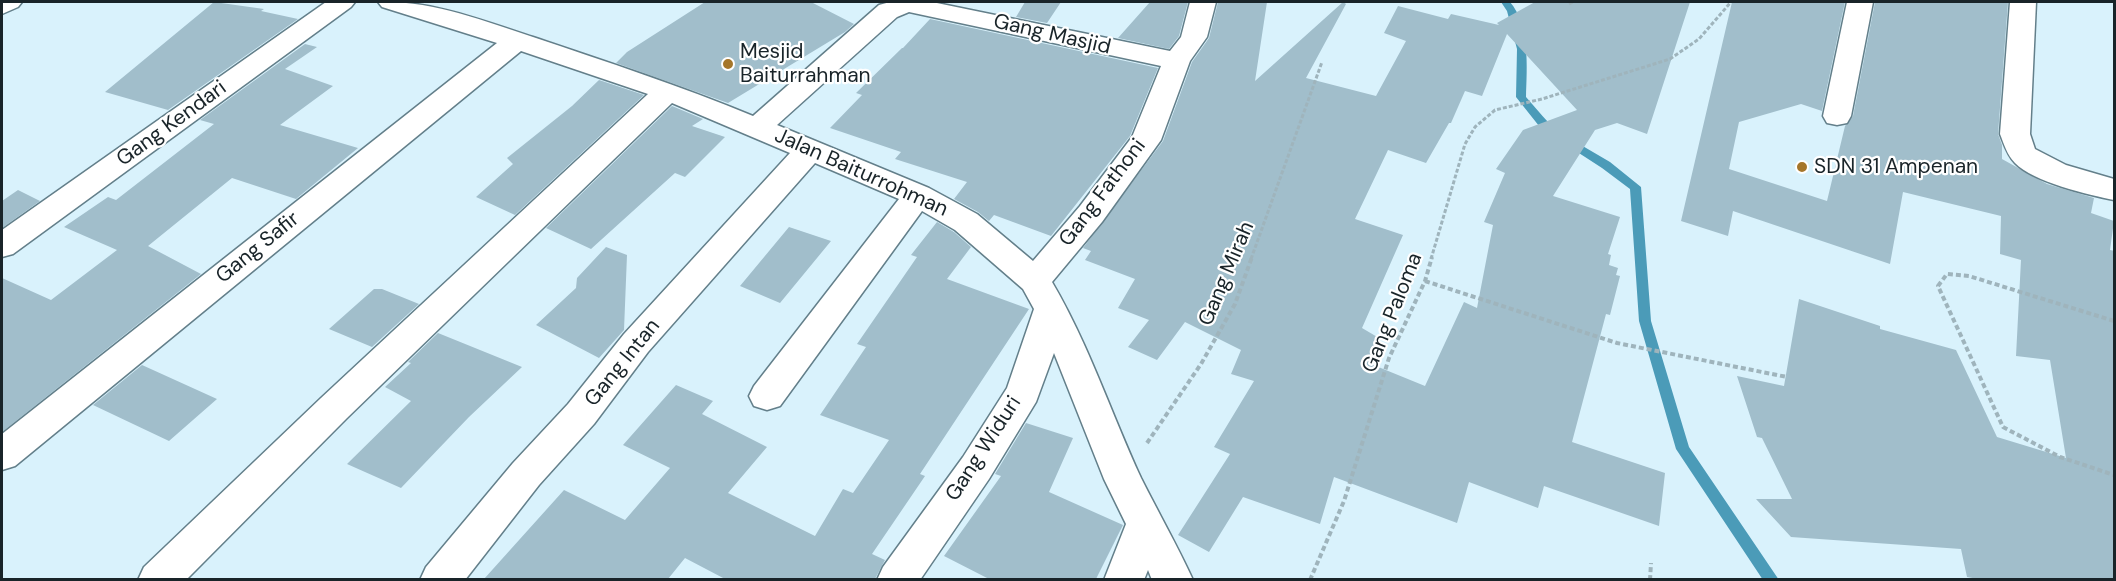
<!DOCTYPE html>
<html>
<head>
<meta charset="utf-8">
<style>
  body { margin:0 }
  #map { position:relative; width:2116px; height:581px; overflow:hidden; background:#d9f2fc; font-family:"DM Sans",sans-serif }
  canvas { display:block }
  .frame { position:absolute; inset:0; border:3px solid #192429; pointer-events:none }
</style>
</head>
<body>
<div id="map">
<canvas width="2116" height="581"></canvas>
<div class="frame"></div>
</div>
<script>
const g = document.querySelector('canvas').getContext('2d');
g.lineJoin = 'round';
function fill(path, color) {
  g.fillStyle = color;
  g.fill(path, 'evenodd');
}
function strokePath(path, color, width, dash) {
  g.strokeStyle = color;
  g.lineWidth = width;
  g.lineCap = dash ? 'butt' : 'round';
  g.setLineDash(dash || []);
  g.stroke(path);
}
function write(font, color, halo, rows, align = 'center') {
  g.font = font + ' "DM Sans",sans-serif';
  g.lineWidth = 4.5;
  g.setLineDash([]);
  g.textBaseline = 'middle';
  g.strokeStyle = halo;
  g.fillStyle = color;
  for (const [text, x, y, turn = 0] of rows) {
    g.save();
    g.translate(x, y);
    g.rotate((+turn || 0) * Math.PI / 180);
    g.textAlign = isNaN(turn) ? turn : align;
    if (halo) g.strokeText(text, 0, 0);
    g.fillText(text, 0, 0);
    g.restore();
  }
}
fill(new Path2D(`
  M1501,2H1510C1530,25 1527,67 1526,97C1537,110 1548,122 1559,134L1558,136H1550L1543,131L1516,97L1517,49L1507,11Z
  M1569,138L1610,162L1641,187L1651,321L1689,447L1779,580H1763L1676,449L1639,321L1630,189L1602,168L1565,144L1564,142L1565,140Z`), '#4b9bb8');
fill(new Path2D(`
  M214,2L264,9L261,11L298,19L168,110L105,92Z
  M705,2H811L854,24L845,32L728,103L616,63L627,52Z
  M1025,2H1061L1047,23L1016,17Z
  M1150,2H1188L1179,36L1169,49L1118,38Z
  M1218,2H1267L1255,81L1343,2L1346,4L1306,78L1376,96L1406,41L1384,33L1398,6L1448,19L1451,14L1499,25L1497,23L1535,2H1690L1647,134L1617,123L1595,130L1553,196L1620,217L1608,254L1611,255L1609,265L1618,268L1616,275L1620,276L1610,315L1606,314L1572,442L1665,473L1659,526L1544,486L1538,508L1469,482L1457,523L1334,477L1320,524L1243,497L1209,552L1178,535L1230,454L1214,447L1254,381L1231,374L1241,350L1185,322L1157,360L1128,347L1149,320L1118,308L1135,279L1085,260L1091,251L1083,248L1163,141L1192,62L1209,38ZM1507,34L1577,110L1523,130L1496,169L1505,173L1484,222L1493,225L1477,308L1464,302L1425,386L1371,364L1379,338L1362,328L1403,235L1355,219L1388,150L1426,163L1449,123H1451L1465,91L1482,96Z
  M1732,2H1845L1822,111L1801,104L1739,122L1729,169L1827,201L1845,126L1853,116L1875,2H2008L1998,134L2002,145V159L2047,184L2094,198L2091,213L2114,221L2110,250L2115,251V579H1978L1967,577L1961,549L1791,537L1756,499H1792L1762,438L1757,437L1737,376L1784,386L1799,299L1880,326V329L1956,350L1997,437L2066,458L2050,360L2016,356L2021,260L2000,254L2001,216L1903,192L1890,264L1733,211L1728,236L1681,221Z
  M930,19L1158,68L1130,136L1051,236L994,215L989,221L978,212L954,199L967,182L895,159L901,152L830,128L862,95L856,93L902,48H903Z
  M305,44L317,47L285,69L333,86L280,125L358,148L296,199L232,178L148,246L201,274L2,432V278L51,300L117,250L64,227L108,197L116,200L214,124L200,120Z
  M599,80L644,95L515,215L476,197L513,164L507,158L572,106Z
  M672,106L703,119L692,126L725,137L685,177L675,173L591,249L546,228Z
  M18,190L40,201L2,228V201Z
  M937,222L954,232L971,247L947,279L1029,309L920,474L925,476L872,554L885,560L875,579H725L685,558L668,579H484L564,490L625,520L670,468L623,445L676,385L713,401L702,414L767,447L728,493L815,536L843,489L853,493L889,440L820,415L866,347L857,344L917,257L911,255Z
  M789,227L831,241L780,303L740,286Z
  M606,247L627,255L624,330L599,358L536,325L576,288L577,278Z
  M374,289H382L419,304L372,347L329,329Z
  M438,333L522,367L469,417L401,488L347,464L411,401L385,387L411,363L408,362Z
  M142,365L217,399L169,441L93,405Z
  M1026,423L1073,438L1049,492L1123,525L1096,579H989L944,556L1001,476L995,474Z`), '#a1becb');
const minor = new Path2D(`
  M2,2H22L18,7L2,14Z
  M326,2H355L351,7L13,254L2,257V230Z
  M378,2C430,0 484,21 533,37C607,62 681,86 753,116L879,5L890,2H932L1170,51L1181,37L1190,2H1216L1207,37L1190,61L1161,140L1102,222L1052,282C1089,345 1111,413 1141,478C1158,512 1177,545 1193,580H1152L1148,570L1144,580H1104L1126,524L1104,479L1054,353L1036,402L989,479L920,580H877L883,567L963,457L1007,388L1034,309L1023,289L955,230L922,211L780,406L767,410L754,406L749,396L754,386L899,199L815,163L648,352L594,424L539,485L465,580H420L426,567L513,463L568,404L624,334L790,153L672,103L347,418L186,580H138L144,567L321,398L648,94L521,51L15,466L2,470V434L497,43L382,7ZM909,12L1161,66L1132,137L1080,206L1033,261L977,214L929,188L777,125L897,17Z
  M1847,2H1873L1851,116L1847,123L1837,125L1827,123L1823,116Z
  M2010,2H2036L2030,134L2035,149L2066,165L2114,179V200C2089,195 2033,182 2015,163C2007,155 2004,144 2000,134Z`);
strokePath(minor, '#637f8a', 3);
strokePath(new Path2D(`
  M1569,4L1573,2
  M1251,259L1322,62
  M1431,259L1465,144L1475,127L1495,110L1542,99L1670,59L1699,39L1731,2`), '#9fb4bc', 3, [4, 2]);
strokePath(new Path2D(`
  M1425,281L1617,343L1787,377
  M2114,321L1969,276L1947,274L1938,286L2003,427L2060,457L2114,475
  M1147,443L1201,364L1235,304L1252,257
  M1310,580L1344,501L1389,358L1425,281L1432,257
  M1650,580L1651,563`), '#9fb4bc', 4, [5, 3]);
fill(minor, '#fff');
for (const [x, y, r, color] of [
  [728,64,6,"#a5762a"],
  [1802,167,6,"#a5762a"]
]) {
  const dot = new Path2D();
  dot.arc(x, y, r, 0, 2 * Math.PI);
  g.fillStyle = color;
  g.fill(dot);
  strokePath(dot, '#fff', 2);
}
write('21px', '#192429', '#fff', [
  ["Gang Masjid",1052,35,13],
  ["Gang Kendari",172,124,-36],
  ["Jalan Baiturrohman",861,173,24],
  ["Gang Fathoni",1103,193,-53],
  ["Gang Safir",258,248,-39],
  ["Gang Mirah",1227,274,-67],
  ["Gang Paloma",1393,313,-68],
  ["Gang Intan",623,363,-51],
  ["Gang Widuri",984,449,-57]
]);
write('21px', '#192429', '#fff', [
  ["Mesjid",740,52],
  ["Baiturrahman",740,76],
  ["SDN 31 Ampenan",1814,167]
], 'left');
</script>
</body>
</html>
